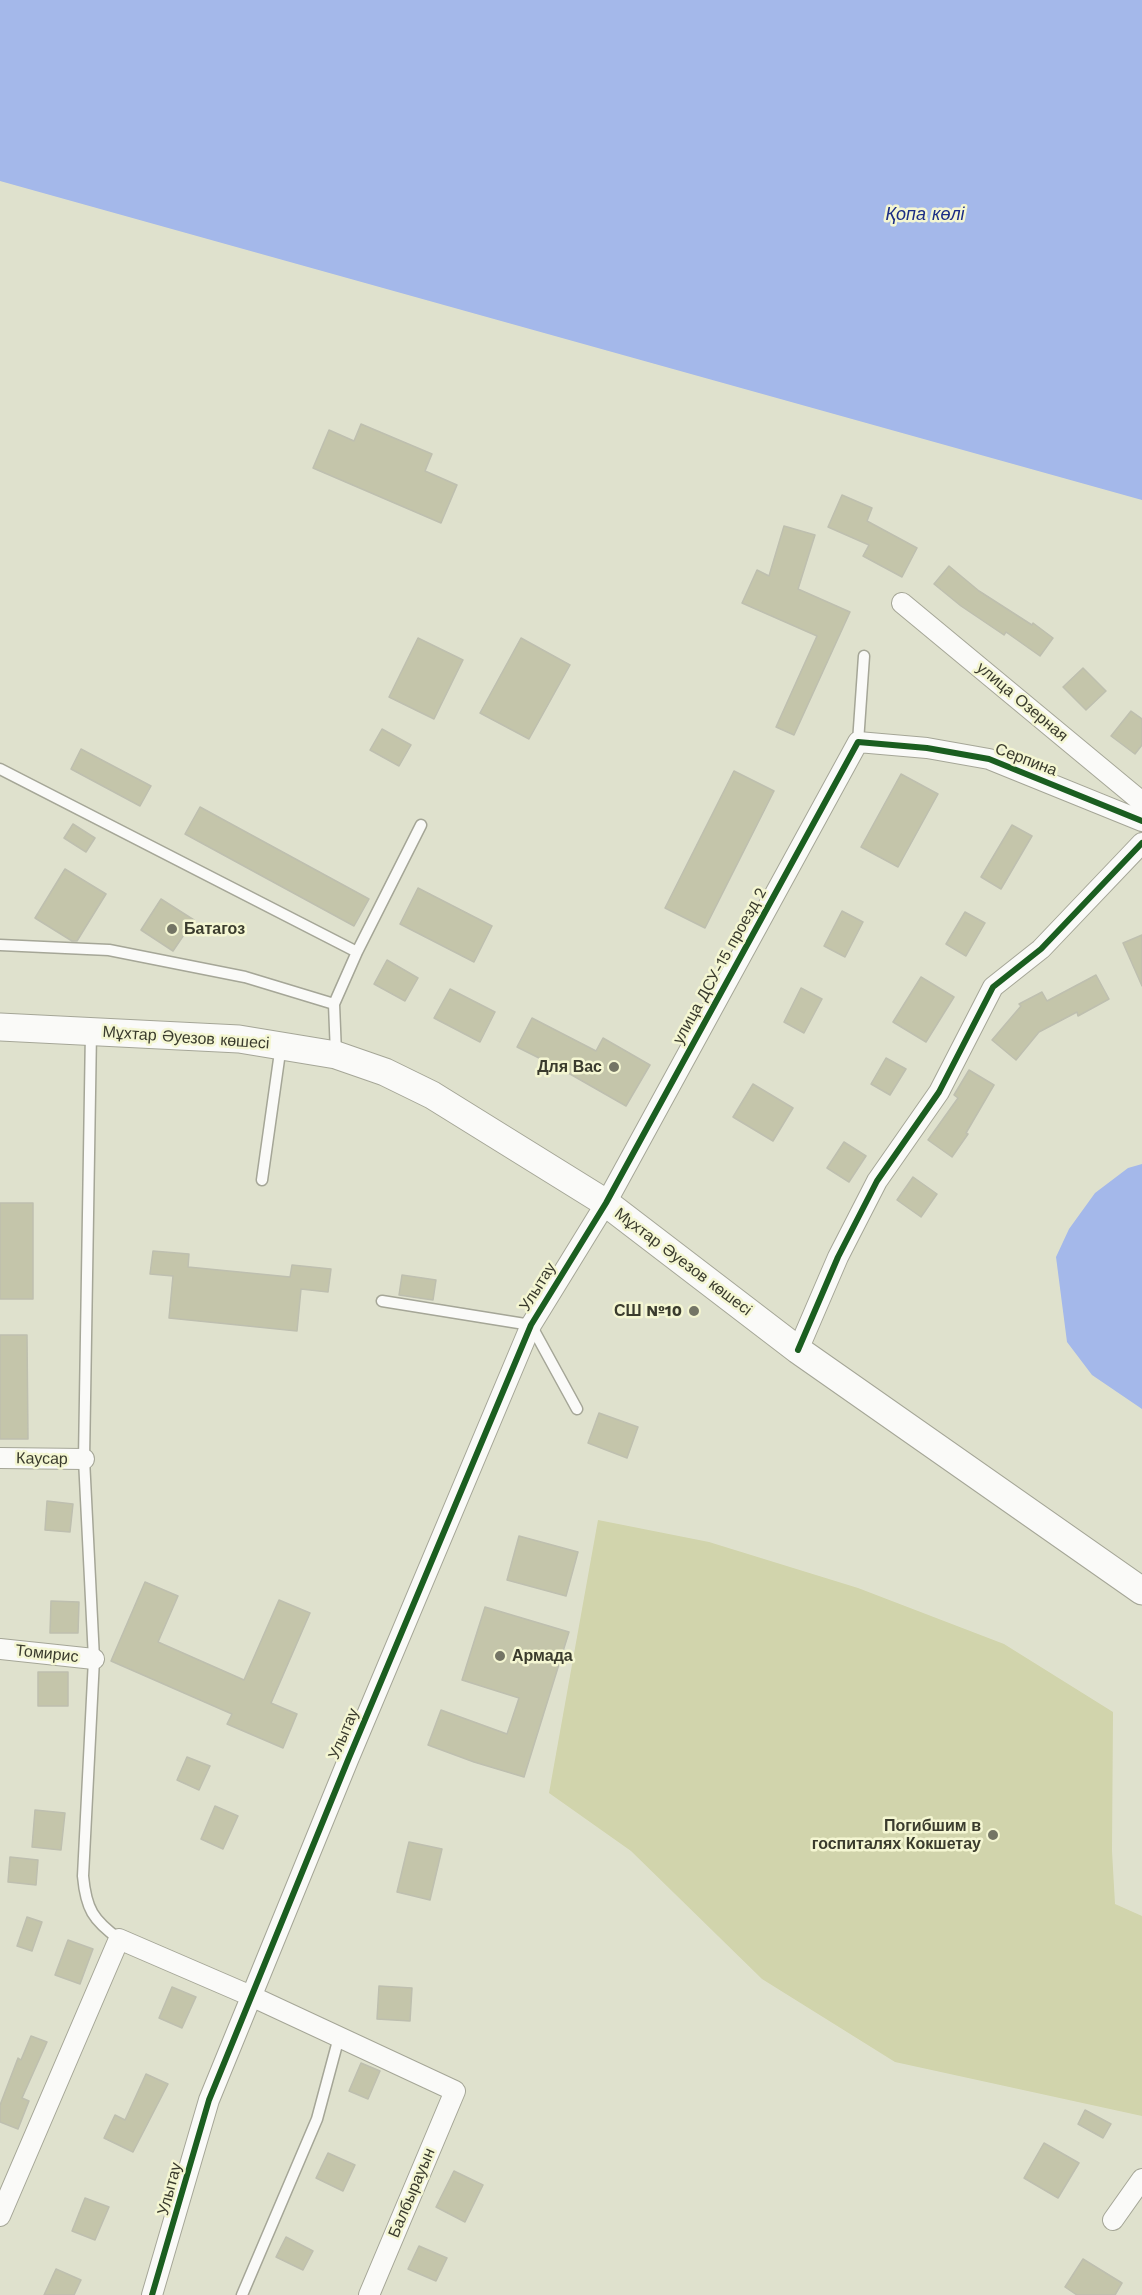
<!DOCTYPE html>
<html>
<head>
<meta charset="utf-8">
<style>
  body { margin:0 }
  canvas { display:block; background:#dfe1cd }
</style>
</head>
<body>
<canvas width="1142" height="2295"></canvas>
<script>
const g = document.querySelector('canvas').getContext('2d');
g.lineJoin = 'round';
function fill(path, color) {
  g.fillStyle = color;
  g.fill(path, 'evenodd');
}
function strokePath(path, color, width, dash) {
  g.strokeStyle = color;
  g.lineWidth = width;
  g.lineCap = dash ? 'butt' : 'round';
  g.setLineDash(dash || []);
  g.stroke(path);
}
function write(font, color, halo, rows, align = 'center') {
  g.font = font + ' "Work Sans",sans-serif';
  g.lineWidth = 5;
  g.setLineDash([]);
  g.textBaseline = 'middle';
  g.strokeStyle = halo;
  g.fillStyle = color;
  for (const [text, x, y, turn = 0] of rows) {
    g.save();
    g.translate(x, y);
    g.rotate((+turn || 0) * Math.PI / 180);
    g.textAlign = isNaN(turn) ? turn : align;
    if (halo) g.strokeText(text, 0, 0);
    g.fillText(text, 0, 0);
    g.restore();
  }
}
fill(new Path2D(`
  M598,1520L709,1542L858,1588L1004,1644L1113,1712L1112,1851L1115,1904L1142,1916V2116L895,2062L762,1979L631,1851L549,1793Z`), '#d1d4ac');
fill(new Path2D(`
  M0,0H1142V500L0,181Z
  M1142,1164V1409L1092,1375L1067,1342L1056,1257L1069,1229L1095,1193L1128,1168Z`), '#a4b8ea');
const building = new Path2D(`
  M361,424L432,454L425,471L457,485L441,523L313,468L329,430L354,441Z
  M842,495L872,508L867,521L917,548L902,577L863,556L869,545L828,527Z
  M784,526L815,535L798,589L850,612L794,735L776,727L817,636L742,603L757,570L769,576Z
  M949,566L979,591L1032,625L1033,623L1053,638L1040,656L1006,632L1004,635L961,606L934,584Z
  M418,638L463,660L434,719L389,697Z
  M521,638L570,665L529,739L480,713Z
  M1083,668L1106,691L1086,710L1063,687Z
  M1131,711L1142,719V745L1135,754L1111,736Z
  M382,729L411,745L399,766L370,750Z
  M81,749L151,786L140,806L71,769Z
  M734,771L774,791L705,928L665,908Z
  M901,774L938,794L898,867L861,847Z
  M200,807L369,899L354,926L185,834Z
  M73,824L95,838L86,852L64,838Z
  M1012,825L1032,836L1001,889L981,877Z
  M65,869L106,894L77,941H72L35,918Z
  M418,888L492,926L474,962L400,924Z
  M161,899L194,920L173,951L141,930Z
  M842,911L863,922L845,957L824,946Z
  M965,912L985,923L966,956L946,944Z
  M1142,935V986L1123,943Z
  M387,960L418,978L405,1001L374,984Z
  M1096,975L1109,999L1078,1016L1077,1012L1039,1032L1016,1060L992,1040L1021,1006L1019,1004L1042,992L1047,1001Z
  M921,977L954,997L926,1042L893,1022Z
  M801,988L822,999L804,1033L784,1022Z
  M450,989L495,1012L480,1042L434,1018Z
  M532,1018L596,1051L603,1038L650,1065L626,1106L563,1070L517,1047Z
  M886,1058L906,1069L890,1095L871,1084Z
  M969,1070L994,1085L966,1133L968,1134L952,1157L928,1140L958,1098L954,1095Z
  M753,1084L793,1108L773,1141L733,1117Z
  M844,1142L866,1156L849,1182L827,1168Z
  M913,1177L937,1194L921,1217L897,1200Z
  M0,1203H33V1299H0Z
  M153,1251L189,1254L188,1267L290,1277L292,1265L331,1269L328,1292L301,1289L297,1331L169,1318L173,1276L150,1274Z
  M402,1275L436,1280L433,1300L399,1295Z
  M0,1335H27L28,1439H0Z
  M599,1413L638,1427L627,1458L588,1443Z
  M47,1501L73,1504L70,1532L45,1530Z
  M519,1536L578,1552L566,1596L507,1580Z
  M145,1582L178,1596L158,1642L244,1680L279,1600L310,1613L271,1703L297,1714L283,1748L227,1724L232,1714L111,1661Z
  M51,1601L79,1602L78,1633H50Z
  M485,1607L569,1632L524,1777L474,1762L428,1745L441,1710L507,1734L519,1698L462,1680Z
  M38,1672H68V1706H38Z
  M187,1757L210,1766L199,1790L177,1780Z
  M215,1806L238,1816L223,1849L201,1839Z
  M35,1810L65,1813L61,1850L32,1847Z
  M409,1842L442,1849L430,1900L397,1892Z
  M10,1857L38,1860L36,1885L8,1882Z
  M27,1917L42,1922L32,1951L17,1946Z
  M68,1940L93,1949L80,1984L55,1975Z
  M379,1986L412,1988L410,2021L377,2019Z
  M172,1987L196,1997L182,2028L159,2018Z
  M31,2036L47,2042L22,2098L29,2101L18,2129L0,2122V2105L18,2058L21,2060Z
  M361,2063L380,2071L368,2099L349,2091Z
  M146,2074L168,2084L133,2152L104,2138L115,2115L125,2120Z
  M1085,2110L1111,2124L1103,2138L1078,2124Z
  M1044,2143L1079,2163L1058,2198L1024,2178Z
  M328,2153L355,2165L343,2191L316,2178Z
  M454,2171L483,2185L465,2222L436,2207Z
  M85,2198L109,2207L95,2240L72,2231Z
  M286,2237L313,2251L303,2270L276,2257Z
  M419,2246L447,2258L436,2281L408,2269Z
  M1083,2259L1122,2283L1115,2295H1077L1065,2287Z
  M56,2269L81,2280L74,2295H44Z`);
fill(building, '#c4c5aa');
strokePath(building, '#bebfaf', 1.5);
const service = new Path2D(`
  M858,742L864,656
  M0,769L357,952L334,1004L336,1054
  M0,945L109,950L245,977L334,1004
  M357,952L421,825
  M91,1031L84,1459L94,1659L83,1876C86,1909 93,1920 119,1939
  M262,1180L281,1045
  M382,1301L531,1325L577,1409
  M242,2295L317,2119L339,2037`);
const minor = new Path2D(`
  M902,603L1142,802
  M798,1350L838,1257L877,1181L939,1092L993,987L1041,949L1142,843
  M0,1458L84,1459
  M0,1649L94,1659
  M0,2216L119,1939L251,1996L455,2091L369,2295
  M1113,2220L1142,2179
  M152,2295L209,2100L348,1760L531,1325L606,1203L858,742L927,748L989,759L1142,821`);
const secondary = new Path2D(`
  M0,1027L239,1039L336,1055L385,1072L432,1095L606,1203L798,1350L1142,1591`);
strokePath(service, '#a5a697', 13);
strokePath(minor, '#a5a697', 22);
strokePath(secondary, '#a5a697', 29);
strokePath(service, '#fafaf8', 10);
strokePath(minor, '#fafaf8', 20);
strokePath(secondary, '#fafaf8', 27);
strokePath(new Path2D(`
  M798,1350L838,1257L877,1181L939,1092L993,987L1041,949L1142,843
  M152,2295L209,2100L348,1760L531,1325L606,1203L858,742L927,748L989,759L1142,821`), '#1b5e20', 6);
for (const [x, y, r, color] of [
  [172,929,6,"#747565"],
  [614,1067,6,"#747565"],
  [694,1311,6,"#747565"],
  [500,1656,6,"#747565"],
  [993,1835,6,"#747565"]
]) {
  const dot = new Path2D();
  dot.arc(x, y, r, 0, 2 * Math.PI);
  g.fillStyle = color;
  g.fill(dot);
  strokePath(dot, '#f4f6d2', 2);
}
write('16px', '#3a3b2d', '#f4f6d2', [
  ["улица Озерная",1022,702,40],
  ["Серпина",1026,760,21],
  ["улица ДСУ-15 проезд 2",720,966,-61],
  ["Мұхтар Әуезов көшесі",186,1038,4],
  ["Мұхтар Әуезов көшесі",683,1262,37],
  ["Улытау",538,1287,-58],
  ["Каусар",42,1459,1],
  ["Томирис",47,1654,6],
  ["Улытау",344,1734,-67],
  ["Улытау",170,2189,-75],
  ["Балбырауын",412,2193,-67]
]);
write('bold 16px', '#3a3b2d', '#f4f6d2', [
  ["Батагоз",184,929,"left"],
  ["Для Вас",602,1067],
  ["СШ №10",682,1311],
  ["Армада",512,1656,"left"],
  ["Погибшим в",981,1826],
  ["госпиталях Кокшетау",981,1844]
], 'right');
write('italic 18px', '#1b2d85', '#f4f6d2', [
  ["Қопа көлі",925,215]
]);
</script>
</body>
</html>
